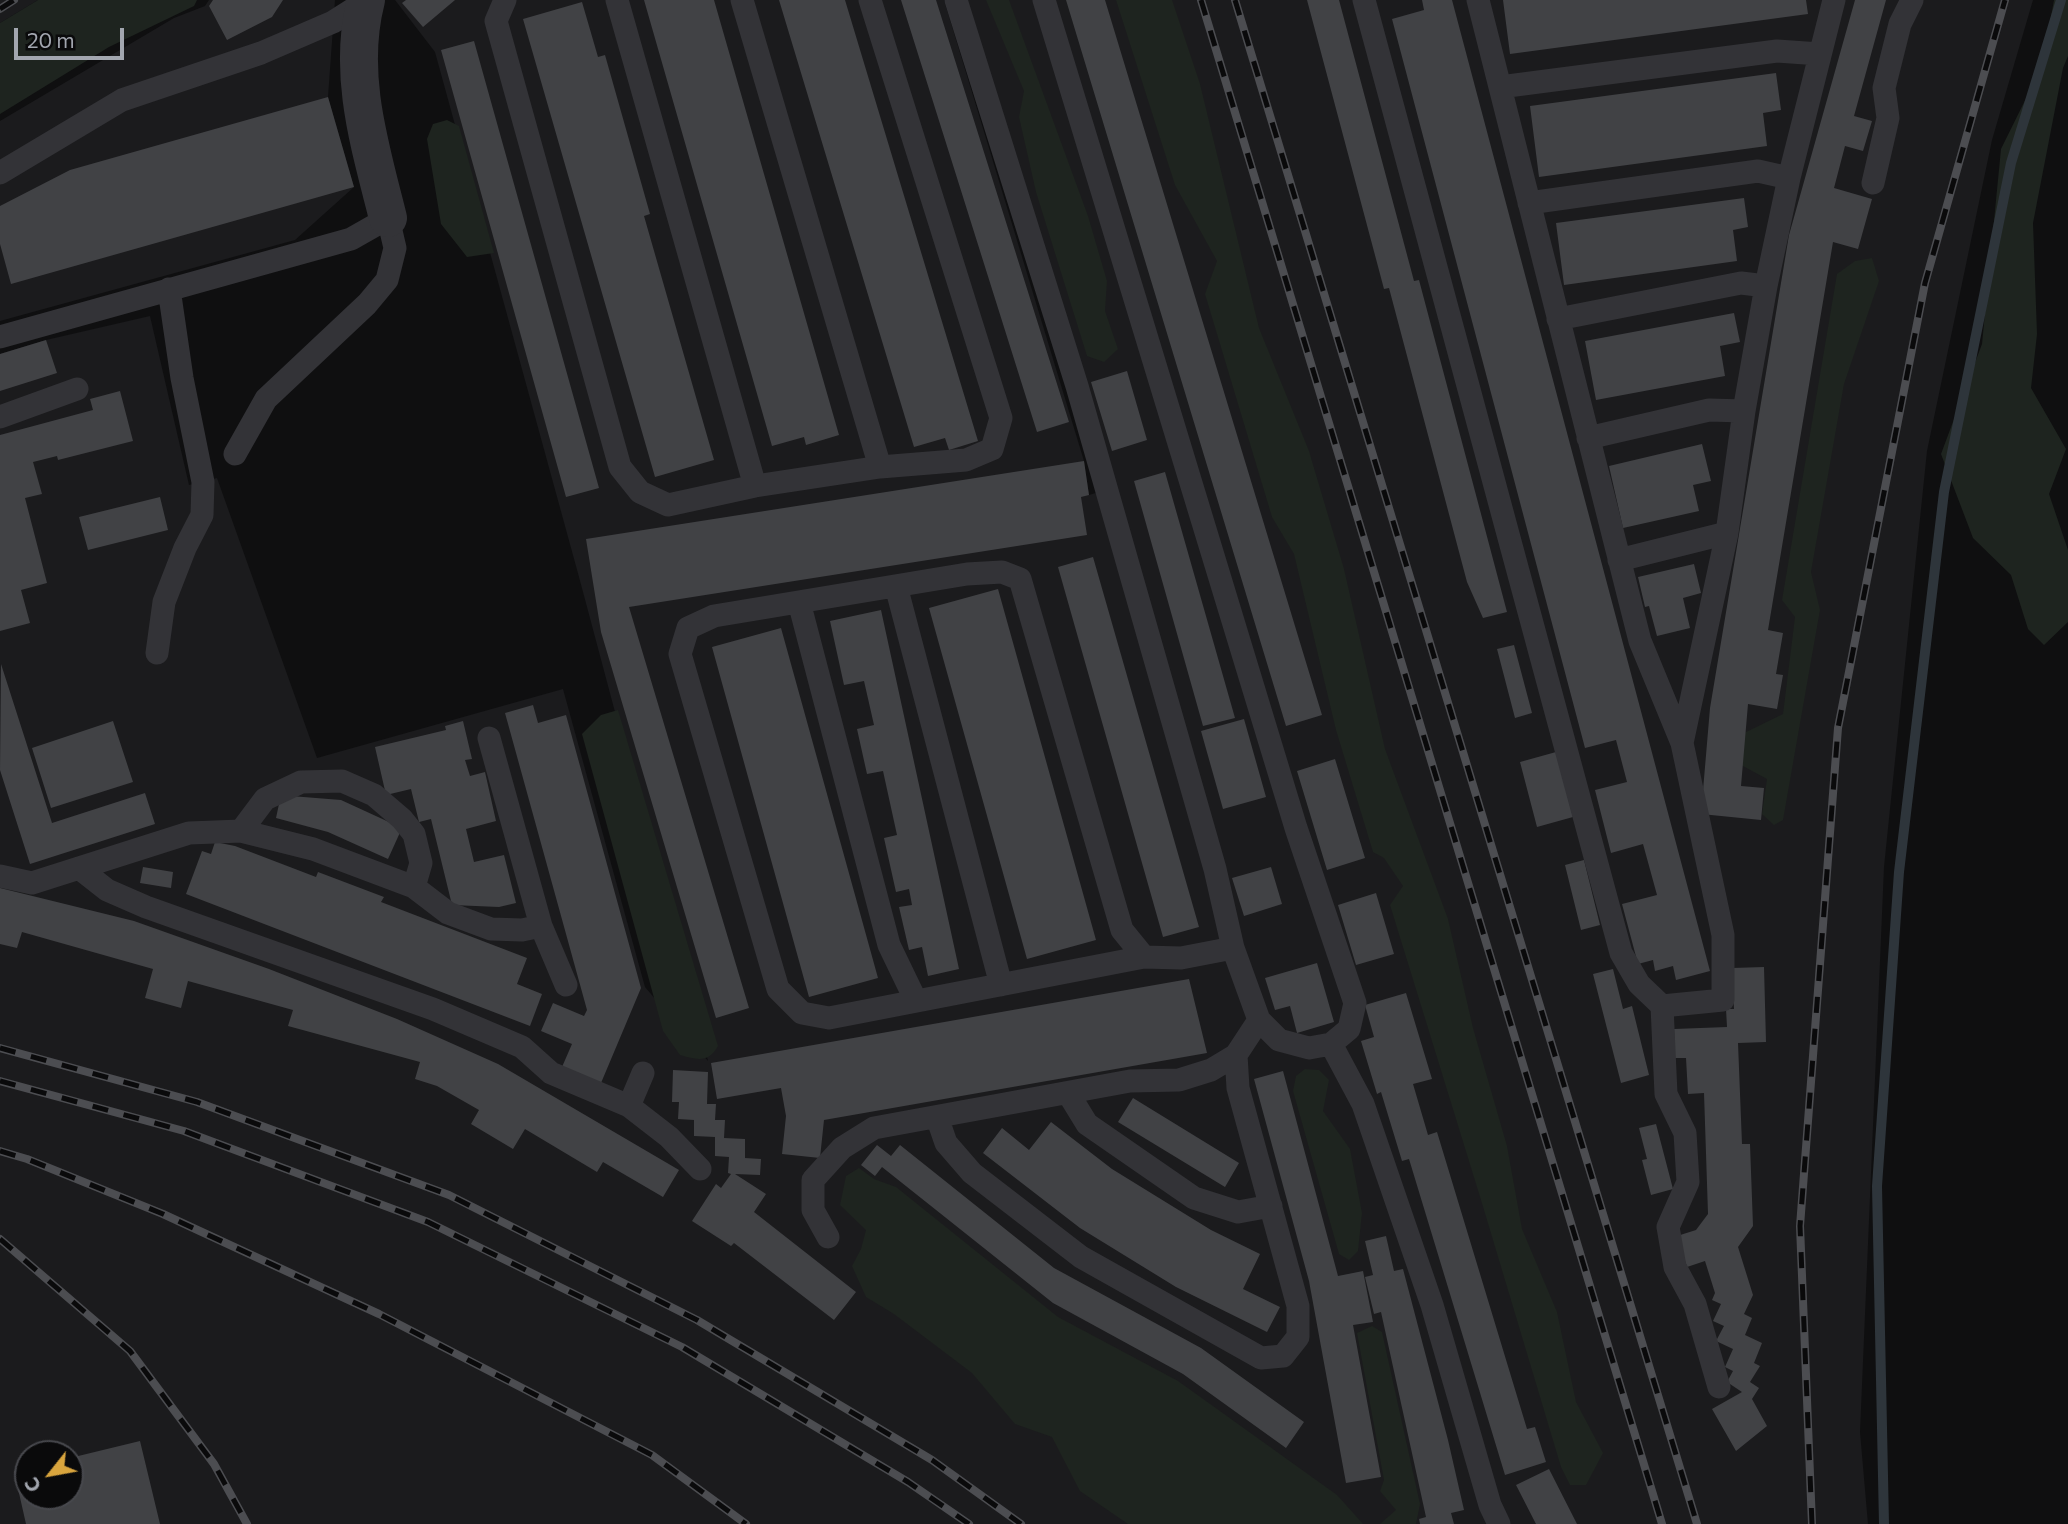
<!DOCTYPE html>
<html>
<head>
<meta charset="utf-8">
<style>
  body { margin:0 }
  #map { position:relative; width:2068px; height:1524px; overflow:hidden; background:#0f0f10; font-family:Commissioner,sans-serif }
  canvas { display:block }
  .north { position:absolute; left:14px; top:1440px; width:70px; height:70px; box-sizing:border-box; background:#0a0a0b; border:2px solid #47484d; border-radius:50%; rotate:239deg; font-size:19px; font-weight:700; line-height:28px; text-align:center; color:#a2a6af }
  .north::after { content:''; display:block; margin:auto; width:24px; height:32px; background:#d9a53e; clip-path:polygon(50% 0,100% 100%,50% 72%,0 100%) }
  .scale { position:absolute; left:14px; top:28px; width:110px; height:32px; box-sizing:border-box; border:4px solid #a2a6af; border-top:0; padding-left:9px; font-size:21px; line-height:24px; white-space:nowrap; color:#a2a6af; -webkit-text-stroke:5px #0a0a0b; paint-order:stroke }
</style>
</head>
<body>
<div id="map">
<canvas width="2068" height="1524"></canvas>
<div class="north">С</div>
<div class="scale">20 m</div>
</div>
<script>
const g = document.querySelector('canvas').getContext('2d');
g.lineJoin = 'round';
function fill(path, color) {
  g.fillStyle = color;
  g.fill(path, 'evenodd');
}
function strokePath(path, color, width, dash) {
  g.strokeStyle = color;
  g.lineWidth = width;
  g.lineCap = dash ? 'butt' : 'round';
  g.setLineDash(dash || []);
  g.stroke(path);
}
fill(new Path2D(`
  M0,0H38L0,23Z
  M209,0H335L328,97L354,187L295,240L0,321V121L174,18L205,6Z
  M395,0H944L1084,461L1089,495L1116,487L966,0H2033L1992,140L1927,451L1884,867L1860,1432L1868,1524H0V354L46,340L150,316L189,485L217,478L317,758L563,689L645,987L708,1061L579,577L435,52ZM28,1454H70V1496H28Z`), '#1b1b1d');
fill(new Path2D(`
  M38,0H197L194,6L109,47L0,114V23Z
  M986,0H1009L1088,216L1107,281L1105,311L1118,349L1104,362L1087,356L1036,192L1019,117L1024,91Z
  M1116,0H1172L1200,84L1259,328L1309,451L1344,569L1385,749L1448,919L1473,1028L1507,1146L1522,1229L1557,1312L1576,1402L1603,1453L1586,1485H1570L1561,1467L1481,1200L1390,905L1403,886L1384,858L1373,852L1336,730L1294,554L1272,517L1205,294L1217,261L1175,185Z
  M2054,0H2068V56L2063,68L2033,223L2037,334L2031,388L2066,449L2049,494L2068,550V622L2044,645L2028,629L2011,575L1973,538L1941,454L1982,344L2001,149L2042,66Z
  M447,120L459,126L494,253L467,257L441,224L427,139L433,124Z
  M1872,258L1879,281L1844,384L1811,572L1820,610L1783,820L1774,825L1762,814L1767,779L1741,765L1744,733L1783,714L1795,617L1782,600L1837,274L1855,261Z
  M618,710L718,1046C709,1063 697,1060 680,1055L663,1031L582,734L601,715Z
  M1305,1069L1319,1070L1329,1080L1323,1111L1350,1149L1362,1213L1358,1251L1349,1260L1339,1254L1293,1091L1296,1076Z
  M859,1168L874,1179L896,1187L1058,1317L1178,1381L1337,1495L1363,1524H1128L1080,1491L1052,1437L1015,1424L972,1373L894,1314L866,1297L852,1266L861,1249L866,1230L840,1205L846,1176Z
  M1372,1326L1382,1332L1420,1504L1416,1524H1380L1396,1510L1380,1491L1384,1480L1357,1333Z`), '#1e241f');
strokePath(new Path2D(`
  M1884,1524L1877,1186L1899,872L1944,492L2011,163L2061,0`), '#2e353b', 10);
fill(new Path2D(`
  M213,0H283L272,17L227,40L209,6Z
  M406,0H455L423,27L402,3Z
  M644,0H714L839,435L806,445L804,437L772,446Z
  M779,0H845L978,441L949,450L945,438L914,447Z
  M901,0H936L1069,422L1037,432Z
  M1066,0H1105L1322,715L1286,726Z
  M1307,0H1339L1414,281L1419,280L1507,612L1483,618L1467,582L1389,288L1384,289Z
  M1422,0H1452L1710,971L1676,980L1673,966L1655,971L1653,960L1638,964L1622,904L1657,895L1643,844L1611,853L1595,790L1627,782L1616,740L1585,748L1392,19L1424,10Z
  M1503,0H1806L1808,14L1510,54Z
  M1855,0H1886L1854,116L1872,121L1863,151L1845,146L1834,188L1872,199L1858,249L1833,242L1768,630L1783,633L1776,674L1783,675L1777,709L1748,704L1741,786L1764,788L1761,820L1701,814L1710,708L1789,235Z
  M582,2L598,57L605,55L650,214L644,216L714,460L655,477L523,19Z
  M474,41L599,488L566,497L441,50Z
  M1776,73L1781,110L1763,113L1767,146L1539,177L1530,106Z
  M328,97L354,187L11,284L0,244V206L70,170Z
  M1744,198L1748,227L1733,230L1737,261L1564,285L1556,223Z
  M1734,313L1740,342L1720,346L1725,376L1596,400L1585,341Z
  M46,340L57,373L0,391V354Z
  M1127,371L1147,440L1112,451L1091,382Z
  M120,391L133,441L58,460L57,456L33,462L42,494L25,498L47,583L21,590L30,623L0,631V435L93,410L90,399Z
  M1702,444L1711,481L1693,485L1699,511L1623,528L1609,466Z
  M1084,461L1089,495L1081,497L1087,535L629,607L749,1008L716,1018L601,632L586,539Z
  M1165,472L1235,718L1203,726L1134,481Z
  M160,497L168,530L88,550L79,517Z
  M1093,557L1199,927L1163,937L1058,567Z
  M1694,564L1701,593L1683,598L1690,628L1657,636L1649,606L1645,607L1638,577Z
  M998,589L1096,940L1027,959L929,608Z
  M881,610L959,969L928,976L922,947L909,950L899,907L912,905L909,889L896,892L884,838L897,835L883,771L867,774L857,729L874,725L864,681L844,685L830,621Z
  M781,628L878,978L809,997L712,647Z
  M1514,645L1532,713L1515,718L1497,649Z
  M1,664L52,823L145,793L155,824L30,864L0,770Z
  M533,705L538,723L566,715L641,988L601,1083L562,1067L572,1044L541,1031L553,1003L584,1016L587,1010L505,713Z
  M1244,719L1266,797L1223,809L1201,731Z
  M113,721L133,782L51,808L32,748Z
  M463,721L472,759L465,760L470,776L485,772L496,821L466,829L474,862L504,855L516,903L499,907L452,905L431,819L419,822L411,789L386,795L375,747L446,730L445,726Z
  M1556,752L1573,817L1537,827L1520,762Z
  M1335,759L1365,858L1327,870L1297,771Z
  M291,796L341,800L402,828L388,859L328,832L276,818L279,804Z
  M215,842L235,846L316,877L318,872L384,897L381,902L527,958L517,984L542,994L530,1026L186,894L202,851L211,854Z
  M1584,860L1600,925L1581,930L1565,865Z
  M143,867L173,872L171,888L140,883Z
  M1271,867L1282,904L1244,916L1232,878Z
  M0,888L134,921L269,969L397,1019L498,1064L679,1170L663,1197L603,1162L597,1172L525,1129L513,1149L471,1124L479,1110L437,1086L415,1079L420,1062L288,1026L293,1010L188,981L181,1008L145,998L153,969L22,932L17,948L0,944Z
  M1376,893L1394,954L1356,965L1338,905Z
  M1317,963L1334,1022L1297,1033L1290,1006L1275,1010L1265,978Z
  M1764,967L1766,1042L1738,1043L1742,1144H1750L1753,1226L1738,1247L1753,1295L1744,1314L1752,1318L1745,1335L1762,1343L1754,1363L1760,1366L1750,1382L1759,1388L1752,1399L1767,1426L1736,1451L1712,1409L1742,1392L1727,1382L1733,1371L1725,1367L1733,1349L1716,1341L1724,1326L1713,1321L1721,1304L1712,1300L1715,1293L1705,1261L1687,1267L1677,1236L1696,1230L1708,1214L1704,1093L1688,1094L1686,1058H1675L1674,1029L1727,1027L1726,1009H1734L1732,968Z
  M1613,969L1623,1009L1632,1006L1649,1075L1621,1083L1593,974Z
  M1189,979L1207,1053L824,1120L820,1158L782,1154L786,1116L781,1088L717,1099L711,1063Z
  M1406,993L1432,1079L1413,1084L1428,1135L1437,1132L1527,1429L1535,1427L1546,1462L1505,1475L1409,1159L1402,1161L1381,1092L1377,1094L1361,1041L1374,1037L1365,1005Z
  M673,1070L708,1072L707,1104H716L715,1120H725L724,1138L745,1139V1158L761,1159L760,1175L735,1174L766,1194L754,1212L856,1292L834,1320L734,1243L731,1246L692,1221L716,1184L721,1188L731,1174L728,1173L729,1157L715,1156V1137L694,1136V1120L678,1119L679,1102H672Z
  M1283,1071L1338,1276L1363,1271L1373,1322L1353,1325L1381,1477L1346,1483L1309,1281L1254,1079Z
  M1133,1098L1239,1163L1225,1187L1118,1122Z
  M1051,1122L1112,1169L1211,1230L1260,1254L1243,1289L1280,1307L1267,1332L1176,1287L1080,1228L983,1153L1002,1128L1029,1150Z
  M1656,1124L1673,1189L1651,1195L1642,1160L1647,1159L1639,1128Z
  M877,1145L891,1156L900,1145L1054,1268L1201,1348L1304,1422L1286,1448L1183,1374L1053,1303L882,1167L875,1176L861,1165Z
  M1386,1236L1394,1271L1403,1269L1448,1440L1464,1510L1451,1513L1454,1524H1420L1419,1519L1426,1517L1381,1312L1374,1314L1365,1277L1373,1275L1365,1241Z
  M140,1441L160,1524H26L14,1471L28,1468V1496H70V1458Z
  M1549,1469L1577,1524H1536L1516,1485Z`), '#414245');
strokePath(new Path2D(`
  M505,0L496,21L620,467L640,492L668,505L755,486L880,467L966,460L992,449L1001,418L870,0
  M617,0L755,486
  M742,0L880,467
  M956,0L1077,386L1215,869L1233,948L1259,1020L1279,1040L1309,1048L1331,1044L1349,1029L1355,1003L1296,828L1044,0
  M1364,0L1621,953L1639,984L1662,1006
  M1478,0L1640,641L1682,743
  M1500,87L1777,51L1820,54
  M0,173L122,100L261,53L333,22L366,1
  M1873,183L1888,118L1884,88L1900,24L1912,0
  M1529,203L1758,171L1789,178
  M1558,319L1741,283L1766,286
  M0,337L351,239L388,218L395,248L387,280L367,304L266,399L235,454
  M0,417L77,389
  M1588,438L1709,410L1744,411
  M1619,560L1727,533
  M896,586L1001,985
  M799,602L889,945L916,1001
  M157,653L164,602L185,548L202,515L203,482L182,378L169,289
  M489,738L541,926L566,985
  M241,831L265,799L301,782L342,781L374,795L402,819L414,834L421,863L414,887
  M79,868L107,890L146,907L433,1009L522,1047L551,1073L629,1106L669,1137L700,1169
  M0,876L32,883L189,833L241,831L313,849L414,887L448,913L491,929L522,930L541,926
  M1144,957L1122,930L1020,579L1002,572L967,574L714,616L688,628L680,654L778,989L802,1013L829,1018L1144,957L1181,958L1233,948
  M1331,1044L1363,1104L1432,1305L1490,1505L1499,1524
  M1068,1093L1087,1124L1194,1198L1238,1212L1271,1206
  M629,1106L643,1073
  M937,1117L946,1143L972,1173L1081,1257L1261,1358L1283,1356L1298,1337V1306L1238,1088L1236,1055L1259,1020
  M828,1237L813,1210V1180L842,1148L874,1128L1130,1081L1179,1080L1211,1070L1236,1055
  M1719,1387L1695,1304L1675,1267L1668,1227L1688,1182L1685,1133L1666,1094L1662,1006L1723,1000V935L1682,743L1727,533L1744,411L1766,286L1789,178L1834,0`), '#333337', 23);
strokePath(new Path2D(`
  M366,0C347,74 370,146 388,218`), '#333337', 38);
const rail = new Path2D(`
  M1201,0L1662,1524
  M1235,0L1697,1524
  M0,9L14,0
  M0,1048L197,1102L449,1195L697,1320L932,1460L1021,1524
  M0,1081L184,1131L428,1222L682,1347L908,1482L969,1524
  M0,1151L27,1159L163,1214L379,1314L652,1455L746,1524
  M0,1239L130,1351L214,1464L247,1524
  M1812,1524L1800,1226L1838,728L1925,283L2005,0`);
strokePath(rail, '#4c4d51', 8);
strokePath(rail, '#0a0a0b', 5, [16]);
</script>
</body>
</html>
